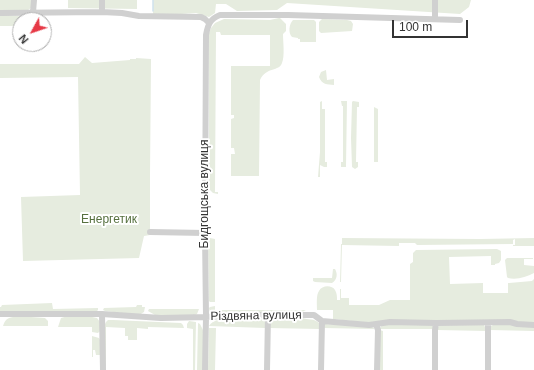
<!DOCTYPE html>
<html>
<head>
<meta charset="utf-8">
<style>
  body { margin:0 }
  #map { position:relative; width:534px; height:370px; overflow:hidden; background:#fff; font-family:Helvetica,sans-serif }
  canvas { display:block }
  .north { position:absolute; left:12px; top:12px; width:40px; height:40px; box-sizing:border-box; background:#fff; border:1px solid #adadad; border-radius:50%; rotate:230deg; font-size:11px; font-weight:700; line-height:16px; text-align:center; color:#333 }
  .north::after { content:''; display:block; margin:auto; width:14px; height:18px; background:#e63946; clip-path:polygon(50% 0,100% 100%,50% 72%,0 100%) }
  .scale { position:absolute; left:392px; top:20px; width:76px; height:18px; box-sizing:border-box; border:2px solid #333; border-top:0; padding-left:5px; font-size:12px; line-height:14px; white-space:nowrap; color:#333; -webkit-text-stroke:3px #fff; paint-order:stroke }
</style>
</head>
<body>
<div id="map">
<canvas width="534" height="370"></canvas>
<div class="north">N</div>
<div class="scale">100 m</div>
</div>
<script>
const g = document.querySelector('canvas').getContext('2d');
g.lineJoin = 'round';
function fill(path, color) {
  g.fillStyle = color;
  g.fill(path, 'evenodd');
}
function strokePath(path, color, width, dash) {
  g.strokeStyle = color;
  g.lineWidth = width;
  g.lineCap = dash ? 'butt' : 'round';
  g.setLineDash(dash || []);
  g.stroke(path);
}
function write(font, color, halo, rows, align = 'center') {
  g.font = font + ' Helvetica,sans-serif';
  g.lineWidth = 4;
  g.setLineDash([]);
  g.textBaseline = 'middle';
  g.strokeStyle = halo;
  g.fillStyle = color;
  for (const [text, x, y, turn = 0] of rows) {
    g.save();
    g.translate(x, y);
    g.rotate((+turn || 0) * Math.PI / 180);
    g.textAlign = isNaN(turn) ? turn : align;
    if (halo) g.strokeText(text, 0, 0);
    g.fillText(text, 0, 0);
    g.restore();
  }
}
fill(new Path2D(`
  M0,0H33L32,7L27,11H0Z
  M68,0H137V9L68,8Z
  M153,0H471L469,7L460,14L287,3L277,10L237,11L226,4H216L215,13L209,17L196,13L153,16Z
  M5,15C13,16 23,15 28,20H20V26H0V16Z
  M279,18H280L286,24V31L283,34C283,42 285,56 282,63C279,72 267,66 260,80L259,176H231V154H235L234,148H231V119L234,118V115H231V66H270V35H221L220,32H216L215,192H218V194L213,193L209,189V33L211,28L215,23L224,19L270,20Z
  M322,19L347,20L351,21L353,24L352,31L321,33L319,31V22Z
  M293,20H314L316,22V42H300V39H298V38L292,37C288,33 289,24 293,20Z
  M85,57L92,63L130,60V59H136V58L151,59L150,176V235L144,236L139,258L23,261L21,197L80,195L78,77L0,78V64H79Z
  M326,70L327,80L334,79V70V85C327,84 322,85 319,77L321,72Z
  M322,101V109H325V162H327V167H324L320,165V177H318L320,152V102Z
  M341,101H347L346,166V167H341V162H343V106H342Z
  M353,101L359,102V107H357L356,162H358V167L355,169L352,167L351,138L352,102Z
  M374,107L378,109V162H374Z
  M210,238L215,239V302H210L209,301L208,239Z
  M342,238L480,239L534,238V246H513V245H515V239L513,240V244L417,245L415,243H399V246L342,245L341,282H340L341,244H342Z
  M497,249L501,251V260L499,263L495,264V265H491V256L449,257L450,284L483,283V293H508V283H509L532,281L534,279V323H372L333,319V310H317C317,304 316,295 319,291C322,285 332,285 335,290C337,293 337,297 337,300H340V289H341V298H349V305H379L390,300H410V264L413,262V253L416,250Z
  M507,258H533V259H524V265L534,266V263V273C526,277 517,280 508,278L507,277L505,260Z
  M333,269H335C338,274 337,280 332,283L315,282L313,281V278H332Z
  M52,303L53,309L98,308V310L97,311L0,312V307H1L2,305Z
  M137,305H142V307H145L144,312L139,315L105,311L103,310L104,308L136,307Z
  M215,306V310H306L302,312H239L219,314L210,313L209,308L210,307Z
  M149,309H199L197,314L195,315H155L148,311Z
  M17,316L45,318L48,321V326H3C6,317 9,318 17,316Z
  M68,316H87L97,318L100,322V331L98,333L92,332V327H58L61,318Z
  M230,318H265V328L209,326C213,319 223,319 230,318Z
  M270,318H302C308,320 314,318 319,323L320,329L268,328Z
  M108,320H113L181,323L183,325L184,328L148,327V329L137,328V340H128V336H125V328L106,327V370H105V324L106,322Z
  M189,321L196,322L195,370H193V329L187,328V324Z
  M198,323L200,324L203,330V370H197Z
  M324,324L372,327L375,329L323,328Z
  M509,324L534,327V331L490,330L491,326L493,325Z
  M382,325H433L434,329H380V328Z
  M440,325H484L487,331L437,330L438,327Z
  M209,328H216L215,370H208Z
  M380,330L383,331V370H379Z
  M92,336L99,338L100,340V355H96L95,350H93V357H92Z`), '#e6ecdf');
strokePath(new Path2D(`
  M153,11V0`), '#cfe2ee', 1.5);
strokePath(new Path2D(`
  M33,12L34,0
  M102,12V0
  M0,13L102,12L122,13L139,16L201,17L205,19L209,23
  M435,19V0
  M150,232L205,233
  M0,314H102L161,318L206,317L243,315H314L322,321L369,325L390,322L436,323L510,322L517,324L534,325
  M102,314L103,370
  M488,323V370
  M376,324L378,330L377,370
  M205,370L206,317L205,233L206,35C208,24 210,19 220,15H288L460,20
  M267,370L268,315
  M321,370L322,321
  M435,370V330L436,323`), '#d0d0d0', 6);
write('12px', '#333', '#fff', [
  ["Бидгощська вулиця",205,194,-90],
  ["Різдвяна вулиця",256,316,-1]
]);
write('12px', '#56703f', '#fff', [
  ["Енергетик",109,220]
]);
</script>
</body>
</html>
